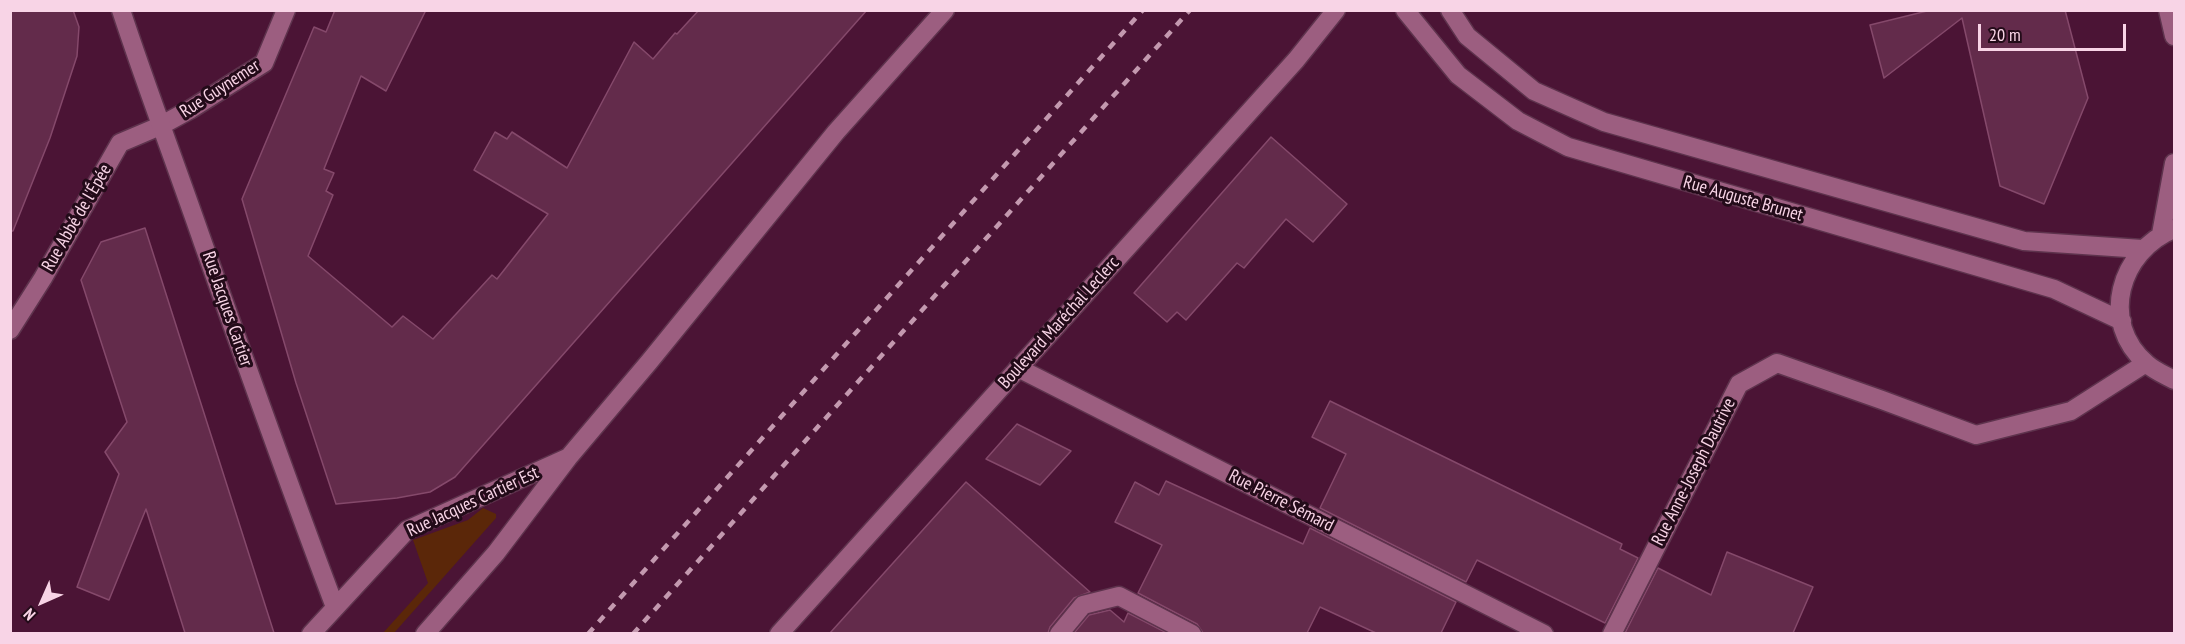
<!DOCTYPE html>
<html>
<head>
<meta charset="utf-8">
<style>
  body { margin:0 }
  #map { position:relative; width:2185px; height:644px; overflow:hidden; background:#4b1435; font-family:"PT Sans Narrow",sans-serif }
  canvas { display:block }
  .frame { position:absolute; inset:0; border:12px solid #f8d4e6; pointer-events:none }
  .north { position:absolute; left:12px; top:572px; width:60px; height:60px; -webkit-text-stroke:4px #230b19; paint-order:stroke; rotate:225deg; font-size:16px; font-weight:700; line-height:24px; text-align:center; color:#f8d4e6 }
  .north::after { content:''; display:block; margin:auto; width:21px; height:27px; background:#f8d4e6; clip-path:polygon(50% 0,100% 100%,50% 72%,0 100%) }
  .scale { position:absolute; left:1978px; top:24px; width:148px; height:27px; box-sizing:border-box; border:3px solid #f8d4e6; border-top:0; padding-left:8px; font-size:18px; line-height:21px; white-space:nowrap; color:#f8d4e6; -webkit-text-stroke:4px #230b19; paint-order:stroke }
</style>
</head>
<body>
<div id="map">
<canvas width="2185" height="644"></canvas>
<div class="frame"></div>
<div class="north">N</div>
<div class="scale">20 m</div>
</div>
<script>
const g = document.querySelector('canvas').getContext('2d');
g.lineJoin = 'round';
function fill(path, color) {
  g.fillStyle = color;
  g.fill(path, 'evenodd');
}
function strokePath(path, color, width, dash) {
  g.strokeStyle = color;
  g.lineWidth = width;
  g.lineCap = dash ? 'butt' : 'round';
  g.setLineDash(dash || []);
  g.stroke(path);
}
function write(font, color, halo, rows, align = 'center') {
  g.font = font + ' "PT Sans Narrow",sans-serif';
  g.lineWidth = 6;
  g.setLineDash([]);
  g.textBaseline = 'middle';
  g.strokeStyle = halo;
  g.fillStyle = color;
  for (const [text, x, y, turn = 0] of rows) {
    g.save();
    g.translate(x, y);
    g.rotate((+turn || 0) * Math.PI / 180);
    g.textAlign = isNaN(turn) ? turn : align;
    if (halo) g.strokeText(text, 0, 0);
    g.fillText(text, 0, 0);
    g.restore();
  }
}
fill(new Path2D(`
  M483,508L496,514V518L394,633H383L428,583L413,540L468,520Z`), '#5b2709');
const building = new Path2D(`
  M10,10H73L79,27L77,56L50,138L13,231H10Z
  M335,10H426L386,91L361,76L324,169L334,173L326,191L333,195L308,256L392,327L403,316L433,339L492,275L497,279L548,214L474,170L495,132L507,139L512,132L567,168L634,42L653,59L675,33L677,34L699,10H867L455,477L430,492L397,498L336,504L296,383L242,199L314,27L326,32Z
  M1931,10H2065L2088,98L2044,204L2000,186L1962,18L1884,78L1870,25Z
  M1271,137L1347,204L1313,242L1286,219L1244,268L1237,263L1186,320L1177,312L1167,322L1134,293Z
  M145,228L225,479L274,633H185L146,509L109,600L77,587L119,474L105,452L127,422L81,280L101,242Z
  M1330,401L1622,544L1620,549L1638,558L1605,623L1477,560L1466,582L1320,508L1346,454L1312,437Z
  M1017,424L1071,451L1040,485L986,459Z
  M1166,481L1303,544L1310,528L1456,602L1441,633H1376L1320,607L1307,633H1203L1197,624L1138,593L1162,545L1115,522L1135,482L1159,495Z
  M966,482L1090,592L1074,598L1050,627L1048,633H830Z
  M1727,552L1813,587L1793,633H1625L1658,568L1711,595Z
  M1110,610L1124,622L1128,613L1167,633H1074L1089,615Z`);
fill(building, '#632b4b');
strokePath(building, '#85496b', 1.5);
const minor = new Path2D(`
  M1405,10L1458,75L1518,121L1568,147L2054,289L2122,321
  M1450,10L1467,36L1534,91L1604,122L2024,241L2142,249
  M2168,10L2174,36
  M2174,229C2120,251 2098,322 2147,364C2155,371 2165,375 2174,380
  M2161,234L2174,163
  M10,330L43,278L120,143L160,126L191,109L264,63L286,10
  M1018,368L1544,634
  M1059,634L1083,605L1119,596L1192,634
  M1612,634L1739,384L1777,363L1882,400L1976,435L2071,411L2146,363`);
const tertiary = new Path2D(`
  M121,10C147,89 176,165 203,243C246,364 289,486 335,607
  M311,634L407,530L567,458
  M425,634L496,553L568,458L649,362L836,132L945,10
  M779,634L1296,60L1336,10`);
strokePath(minor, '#5e334d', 21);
strokePath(tertiary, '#5e334d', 21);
strokePath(minor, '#9c5e80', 18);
strokePath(tertiary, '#9c5e80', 18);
strokePath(new Path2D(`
  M588,634L1143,10
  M633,634L1190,10`), '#c399af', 4.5, [8, 8]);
write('18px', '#f8d4e6', '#230b19', [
  ["Rue Guynemer",220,89,-33],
  ["Rue Auguste Brunet",1743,199,16],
  ["Rue Abbé de l'Épée",77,218,-60],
  ["Rue Jacques Cartier",227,309,71],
  ["Boulevard Maréchal Leclerc",1059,323,-48],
  ["Rue Anne-Joseph Dautrive",1694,472,-63],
  ["Rue Pierre Sémard",1281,501,27],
  ["Rue Jacques Cartier Est",473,502,-25]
]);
</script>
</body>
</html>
